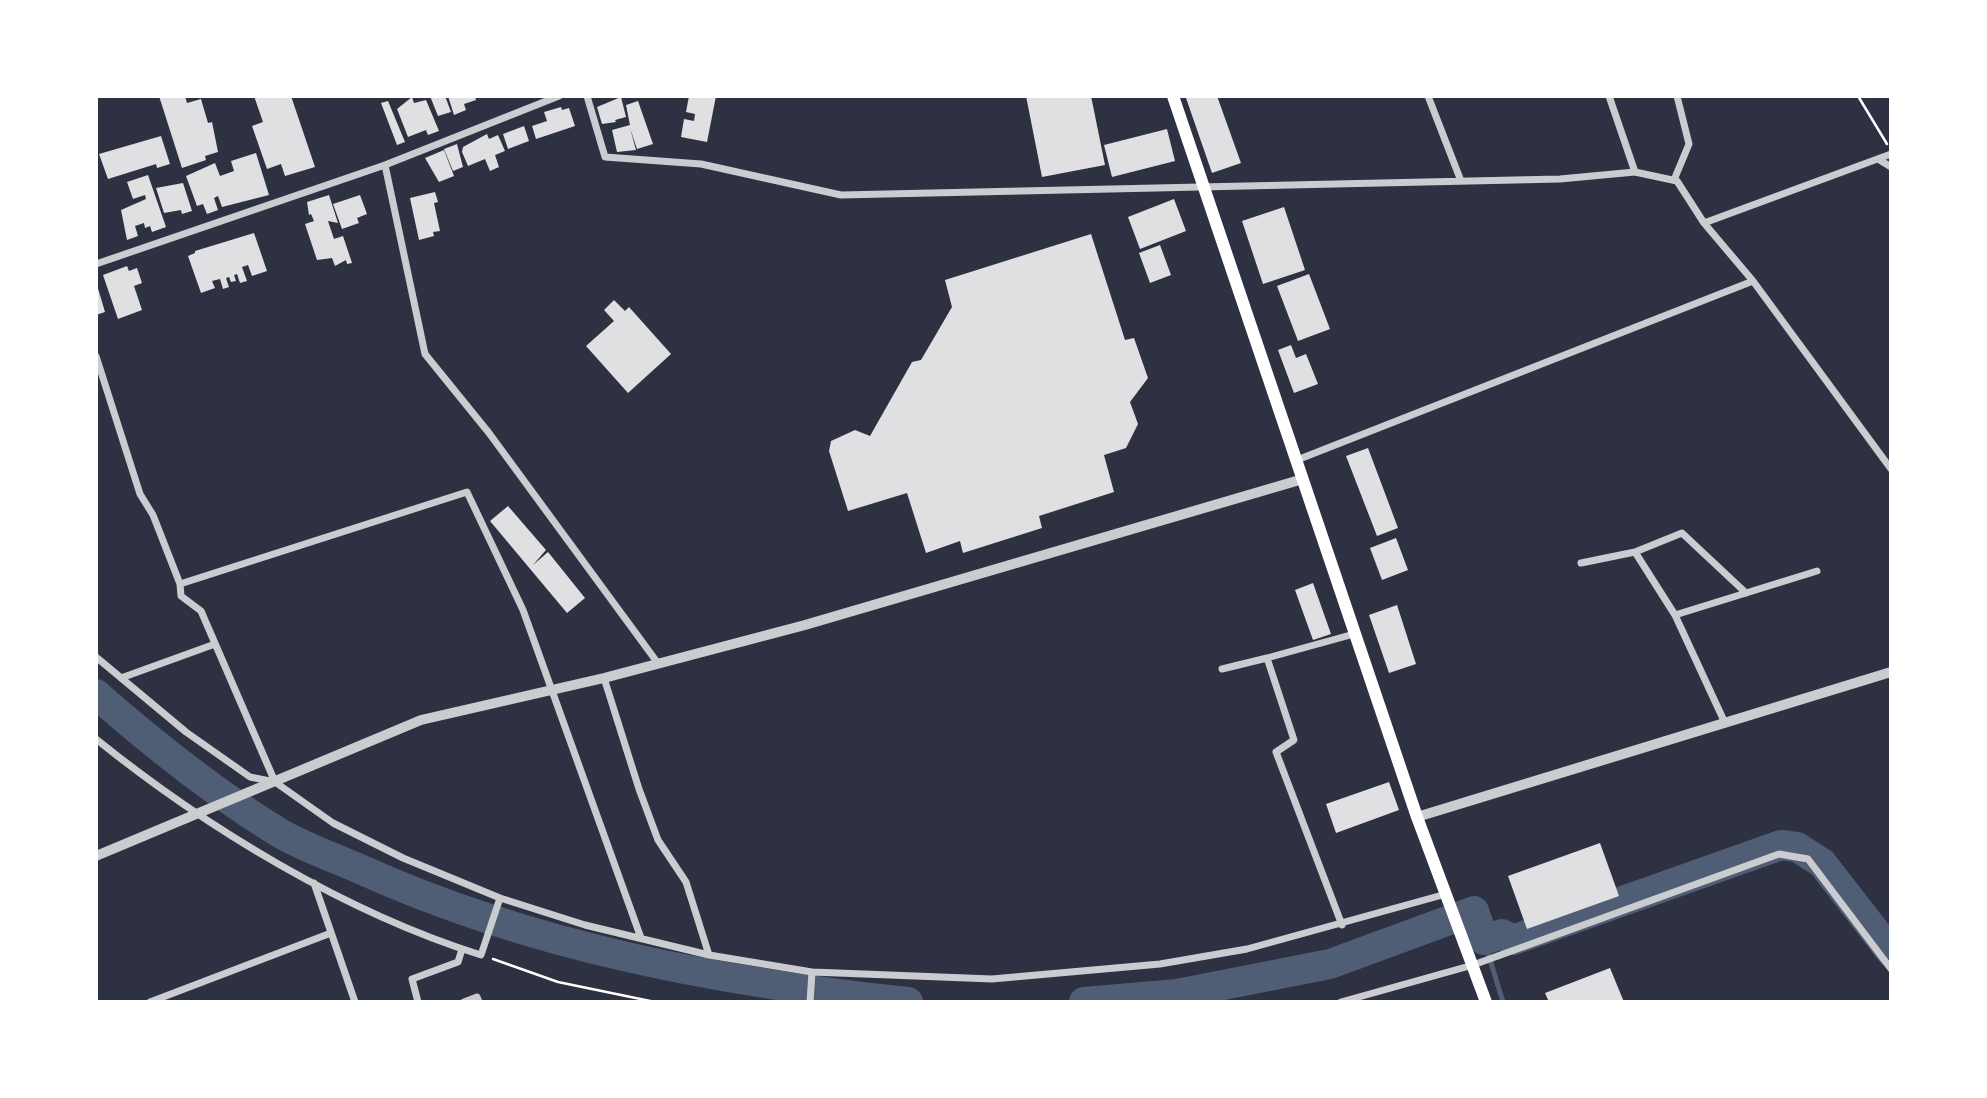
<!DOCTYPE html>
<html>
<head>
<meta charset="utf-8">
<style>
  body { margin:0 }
  #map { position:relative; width:1987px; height:1098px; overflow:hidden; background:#2d3142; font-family:Arial,sans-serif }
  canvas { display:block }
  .frame { position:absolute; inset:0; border:98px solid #fff; pointer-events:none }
</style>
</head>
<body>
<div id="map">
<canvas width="1987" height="1098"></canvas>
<div class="frame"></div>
</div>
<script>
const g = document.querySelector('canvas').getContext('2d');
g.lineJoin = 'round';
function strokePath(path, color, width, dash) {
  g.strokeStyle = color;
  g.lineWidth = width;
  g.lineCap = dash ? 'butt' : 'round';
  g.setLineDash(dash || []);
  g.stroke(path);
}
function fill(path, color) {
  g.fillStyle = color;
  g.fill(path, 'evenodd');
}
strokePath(new Path2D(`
  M1484,940L1503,1002`), '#4f5d75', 5);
strokePath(new Path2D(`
  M96,694C153,744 213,792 278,832C303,847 333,857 360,869C532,947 721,982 908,1002
  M1084,1002L1177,994L1330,964L1474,911L1484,940L1502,934L1513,940L1781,845L1797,847L1822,863L1891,952`), '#4f5d75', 30);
fill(new Path2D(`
  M159,96H185L187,103L201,99L208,123L212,122L218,152L205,156L206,160L182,168Z
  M254,96H291L315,167L285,176L281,164L267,169L252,126L263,122Z
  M430,96H445L451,112L438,116Z
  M448,96H475L476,100L464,104L466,110L454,115Z
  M689,96H716L707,142L681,137L684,119L694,121L695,114L686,112Z
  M1026,96H1091L1105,165L1042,177Z
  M1193,96H1217L1241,163L1212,173L1186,98Z
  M412,97L414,103L426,100L439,131L428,135L426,130L408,137L397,109Z
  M621,97L626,117L615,120L616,122L602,124L597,107Z
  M388,101L405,142L397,145L381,103Z
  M638,101L653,144L637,149L630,128L636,150L617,152L612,130L630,125L626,105Z
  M561,107L562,110L569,108L575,126L536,139L532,126L547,121L544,112Z
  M524,126L529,141L508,149L503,134Z
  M1167,129L1175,161L1112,177L1104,145Z
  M487,134L489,139L498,135L505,151L495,155L499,167L490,171L485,159L468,166L462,152L463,147Z
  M161,136L170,164L157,168L156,164L108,179L99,154Z
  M457,144L463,167L453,171L444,149Z
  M444,150L454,176L439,182L425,158Z
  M256,153L269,195L222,207L218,196L214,198L218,210L207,214L203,204L197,206L186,176L215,163L220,176L234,171L231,161Z
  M148,175L166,227L152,232L150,226L145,228L144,223L135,226L138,236L127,240L121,210L146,199L145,195L133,199L127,182Z
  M183,183L192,211L182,214L181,210L164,213L156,188Z
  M435,192L438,202L434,203L440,231L433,232L434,236L419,240L410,198Z
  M329,195L338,223L328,221L334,239L343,236L352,263L347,264L346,260L335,266L332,258L317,260L305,224L314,221L311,214L309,215L307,202Z
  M360,195L367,214L357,218L359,223L342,229L333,204Z
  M1174,199L1186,231L1140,249L1128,217Z
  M1284,207L1305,270L1263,284L1242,221Z
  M254,233L267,271L252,276L248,265L242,267L247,281L240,283L237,274L234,275L236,281L231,282L229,277L226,278L229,287L223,289L220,279L212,281L215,288L201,293L188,256L195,253V251Z
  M1091,234L1125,340L1134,338L1148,378L1130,402L1138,424L1126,448L1104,455L1114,492L1039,516L1042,528L963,553L960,541L926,553L907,493L848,511L829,451L831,441L855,430L870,436L912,362L921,360L952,307L945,280Z
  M1160,245L1171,275L1150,283L1139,253Z
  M127,266L129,271L137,268L142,283L134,286L142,310L118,319L103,275Z
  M1309,274L1330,329L1298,341L1277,286Z
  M97,285L105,312L96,315V286Z
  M614,300L625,311L629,307L671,354L628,393L586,346L614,321L604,310Z
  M1291,345L1296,358L1306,354L1318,384L1294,393L1278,350Z
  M1368,448L1398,528L1377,536L1346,456Z
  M508,506L546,550L533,565L548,552L585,598L567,613L490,521Z
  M1396,538L1408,570L1382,580L1370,548Z
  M1313,583L1331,634L1313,640L1295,590Z
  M1397,605L1416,664L1389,673L1369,615Z
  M1389,782L1399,810L1336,833L1326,804Z
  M1600,843L1619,896L1527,929L1508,876Z
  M1610,968L1624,1002H1549L1545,993Z`), '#e0e0e3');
strokePath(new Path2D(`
  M1858,96L1887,144
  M493,959L558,982L655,1002`), '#fff', 2.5);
strokePath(new Path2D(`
  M587,96L605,157L701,164L841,195L1560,179L1635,172L1677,181L1704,223L1753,281L1891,469
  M1428,96L1461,181
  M1609,96L1635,172
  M1878,159L1891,167
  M385,165L425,354L489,433L657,662
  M1674,180L1689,144L1677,96
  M1704,223L1891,154
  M96,264L385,165L559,96
  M96,356L140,494L153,515L180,584L181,596L201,611L275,782
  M1297,460L1753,281
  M1635,552L1675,615L1725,723
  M1581,563L1635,552L1682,533L1746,593
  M180,584L467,492L523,610L641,938
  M1675,615L1817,571
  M96,657L186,732L250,777L275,782L333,823L403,858L500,898L585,925L709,955L812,972L992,979L1160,964L1247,949L1446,894
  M1222,669L1267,658
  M121,678L215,644
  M604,678L639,789L658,840L686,882L709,955
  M96,739C205,827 346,913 481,955L500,898
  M314,883L355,1002
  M1342,925L1276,752L1294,740L1267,658L1354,634
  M150,1002L331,933
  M418,1002L412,979L458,962L462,949
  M464,1002L477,997L479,1002
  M810,1002L812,972
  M1341,1002L1473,965L1779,854L1808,859L1891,969`), '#caccd0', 7);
strokePath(new Path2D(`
  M1417,817L1891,672
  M96,856L421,720L604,678L805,625L1303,479`), '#caccd0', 10);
strokePath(new Path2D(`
  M1173,96L1417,817L1486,1002`), '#fff', 12);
</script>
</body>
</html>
